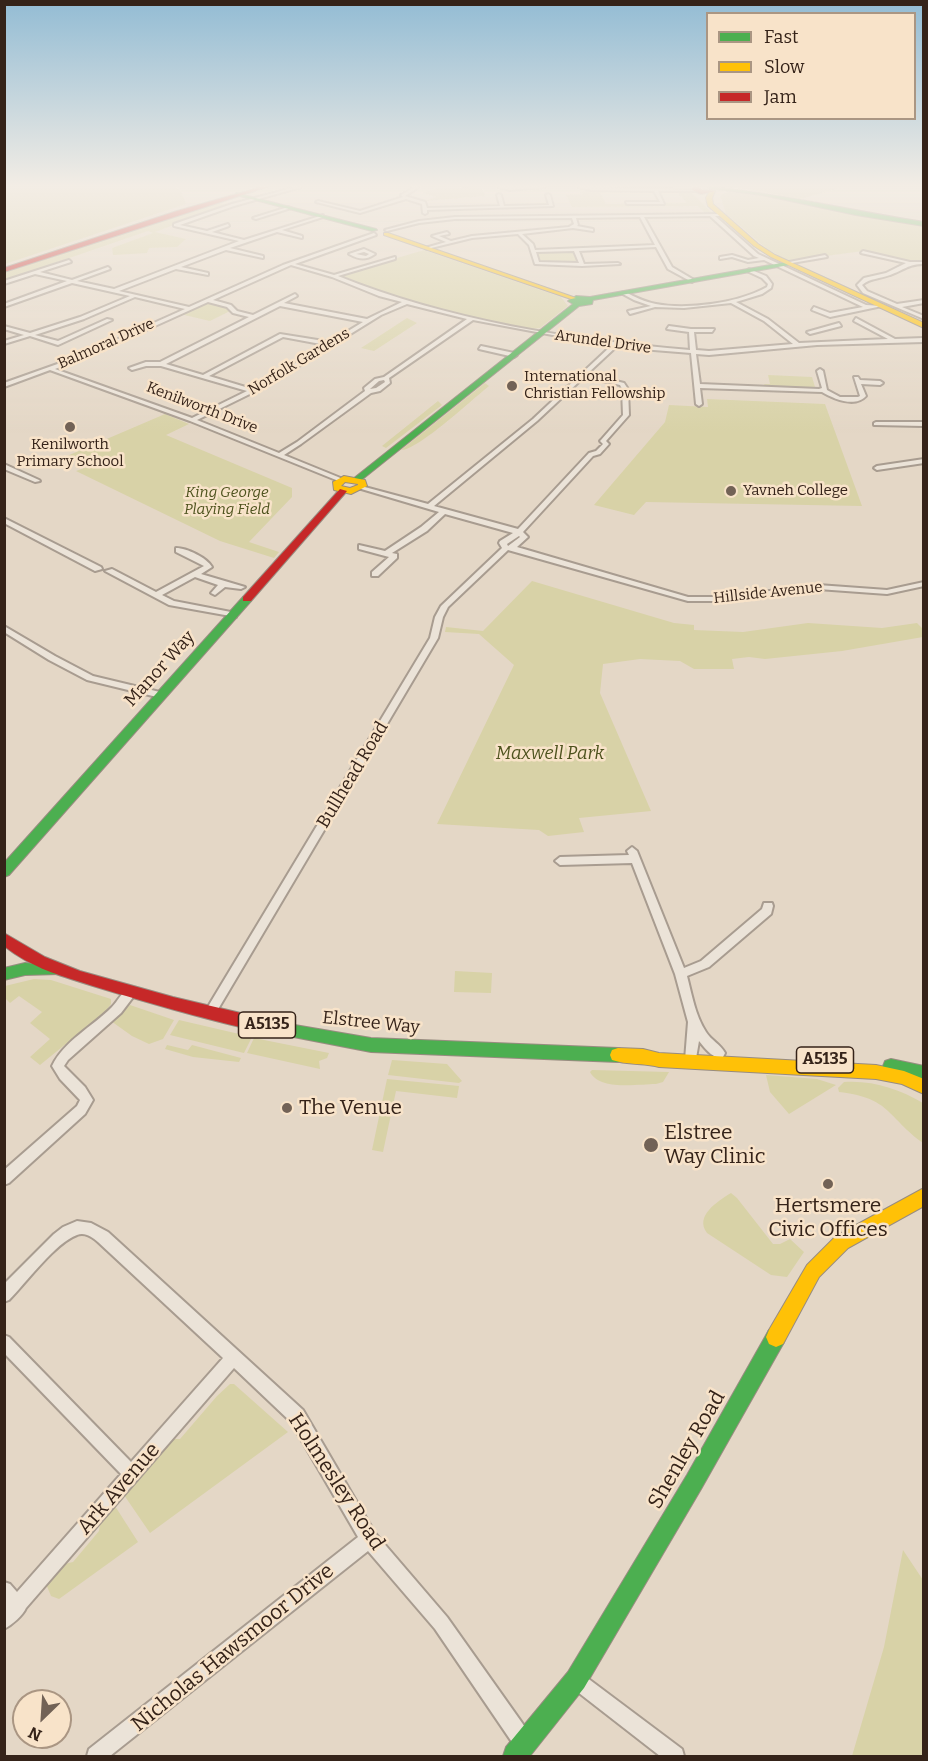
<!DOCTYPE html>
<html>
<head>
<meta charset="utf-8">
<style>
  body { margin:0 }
  #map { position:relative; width:928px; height:1761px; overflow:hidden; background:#e4d7c6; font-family:Bitter,serif }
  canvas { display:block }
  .frame { position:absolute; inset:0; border:6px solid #352319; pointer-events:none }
  .legend { position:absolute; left:706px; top:12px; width:210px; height:108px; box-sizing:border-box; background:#f8e3c9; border:2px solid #aa9683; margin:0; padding:8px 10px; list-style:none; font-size:18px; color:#352319 }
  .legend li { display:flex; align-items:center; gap:12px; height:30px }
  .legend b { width:30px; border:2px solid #aa9683 }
  .north { position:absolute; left:12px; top:1689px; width:60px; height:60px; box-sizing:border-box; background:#f8e3c9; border:2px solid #aa9683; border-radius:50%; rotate:205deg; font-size:16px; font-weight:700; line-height:24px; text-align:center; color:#352319 }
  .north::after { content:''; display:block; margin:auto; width:21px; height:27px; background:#726256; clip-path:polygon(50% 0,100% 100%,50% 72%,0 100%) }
</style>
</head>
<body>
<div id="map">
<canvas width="928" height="1761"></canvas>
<div class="frame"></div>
<ul class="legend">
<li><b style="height:8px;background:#4caf50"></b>Fast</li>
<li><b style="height:8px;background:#ffc107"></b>Slow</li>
<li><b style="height:8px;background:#c62828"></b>Jam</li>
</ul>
<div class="north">N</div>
</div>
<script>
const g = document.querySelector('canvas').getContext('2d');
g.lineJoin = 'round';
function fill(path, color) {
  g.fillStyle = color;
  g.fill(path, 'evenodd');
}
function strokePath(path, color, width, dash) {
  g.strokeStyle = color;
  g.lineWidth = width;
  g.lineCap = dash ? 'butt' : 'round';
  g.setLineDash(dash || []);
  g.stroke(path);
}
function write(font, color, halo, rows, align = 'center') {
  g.font = font + ' Bitter,serif';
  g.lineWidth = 5;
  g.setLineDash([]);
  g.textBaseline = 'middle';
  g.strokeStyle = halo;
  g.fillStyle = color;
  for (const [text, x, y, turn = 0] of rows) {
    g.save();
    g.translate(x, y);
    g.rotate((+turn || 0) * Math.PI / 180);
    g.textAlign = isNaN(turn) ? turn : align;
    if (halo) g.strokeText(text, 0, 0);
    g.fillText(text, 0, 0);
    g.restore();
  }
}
fill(new Path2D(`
  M4,187H176L181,191L186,204L5,264Z
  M476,187L483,190L485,196L424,201L436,197L423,193L437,188Z
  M724,187H843L800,199L754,190Z
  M588,190H599L606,204L687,203L677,192L692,193L711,212L706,214L698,206L572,207L566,195L583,194L578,192Z
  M728,192L762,193L923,225V263L863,251L788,261L767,249L726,214L720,195Z
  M217,202L227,205L155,232L186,239L177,247L149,248L147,253L113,255L112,248L153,233L148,231L5,280L4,273Z
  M424,250L561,297L568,306L540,328L531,329L473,318L395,298L340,275Z
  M573,251L576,252L574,253L580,263L578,264H541L535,253Z
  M205,303L226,307L230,311L210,321L180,314Z
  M407,318L417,323L374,351L361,348Z
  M768,375L812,377L815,387H821L811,390L766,387L764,384H770Z
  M485,383L489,386C474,398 417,451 401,450Z
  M707,399L825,404L862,506L646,502L634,515L594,505L665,422L669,405L708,407Z
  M438,401L442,405L386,448L382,446Z
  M165,414L189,424L166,435L292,488V497L249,542L279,552L274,558L220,541L76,471L90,466L67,456Z
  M532,581L674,623L694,625V630L743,632L808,623L882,628L917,623L923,629V637L842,651L765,659L749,657L732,659L734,669H694L680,661L640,659L603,664L600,693L651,811L579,818L584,832L548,836L539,830L437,824L514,665L479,634L445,632L446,627L483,631Z
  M455,971L492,973L491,993L454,992Z
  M34,979L51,980L111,999V1004L105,1012L40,1065L30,1057L50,1039L30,1023L42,1012L19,996L10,1003L5,998V986Z
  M130,1005L174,1020L163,1039L149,1044L132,1036L111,1021Z
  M179,1020L252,1037L244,1053L170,1035Z
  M254,1038L329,1053L327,1058L319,1061L320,1069L247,1053Z
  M167,1045L188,1050L192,1045L241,1058L239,1062L193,1057L165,1049Z
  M392,1060L447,1064L462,1081L459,1083L388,1075Z
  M592,1070L669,1072L663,1082L656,1084C638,1084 600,1091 590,1072Z
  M766,1075L817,1079L836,1085L789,1114L770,1092Z
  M387,1079L459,1086L457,1098L396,1091L383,1152L372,1150Z
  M844,1082C873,1080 899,1089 923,1103V1143C887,1117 891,1098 839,1092L838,1088Z
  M731,1193L737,1198L773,1244H780L790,1239L804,1252L787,1277L771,1275L707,1233C694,1216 718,1201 731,1193Z
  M230,1384H234L288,1432L150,1533L124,1495L172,1439H180L217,1396Z
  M115,1506L138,1542L59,1599L51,1596L46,1584L64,1564L73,1562L99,1531L100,1522Z
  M903,1550L923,1580V1756H852L884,1647Z`), '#d8d2a7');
const street = new Path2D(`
  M296,187H301L234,206L180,225L207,231L228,224L229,226L212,232L244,240L323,215V217L282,230L302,236V238L277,232L230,248L263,256V258L226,250L181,267L208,273V275L176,269L119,291L189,307L283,265L374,233L376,235L295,264L334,275L395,257V259L338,276C450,321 571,340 690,350L689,332L667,329L669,326L691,329H714L712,332H694L696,350L709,351L793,344L764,321L731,303L684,308L655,307L630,314L628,311L651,306L634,300L621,293L625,292C635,297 645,302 656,304C687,310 739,303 767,287L768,284L762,278L747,271L749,269L766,276L772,284L771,288L762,294L736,302L768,319L799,343L888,339L854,321L856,318L895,339L924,338V342L817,345L709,355L696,354L700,384L819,389L822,388L817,371L820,369L823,371L827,390L840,397H858L860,396L854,377H858L860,380L880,381L883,383L880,385L861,384L866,396C855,408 834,399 822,392L700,388L702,404L699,406L696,404L691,353L616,347L587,374L624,383L628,389L629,415L606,441L609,444L600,454L593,456L523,532L528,537L517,547L688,597H721L818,585L887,590L924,582V586L887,594L818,589L721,601H688L508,550L448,607L443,617L438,638L214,1016L210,1018L206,1016L204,1013L206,1010L430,638L435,617L441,606L502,548L499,543L500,541L513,533L445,514L427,531L392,553L397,554V558L378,576H372V572L389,557L359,549V545L385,551L421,527L439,512L358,488L361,486L428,504L533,419L611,346L473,320L389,378L390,383L380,391L371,393L301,444L284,455L343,479L344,480L341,482L190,421L50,370L4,387V383L80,356L185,309L135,297L84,319L35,335L58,341L107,319L112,320L58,345L30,336L4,344V341L24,335L4,329V326L30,333L80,317L130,296L72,283L4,307V304L67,281L35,274L4,284V281L69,260L71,262L40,272L72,280L108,267L110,269L77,281L114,289L239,241L174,226V224L232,204ZM291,265L332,277L379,296L402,302L367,319L284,303L297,296L295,294L253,315L237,311L231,305L213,300ZM208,302L227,307L233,313L249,317L160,362H146L129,368L132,370L146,366H161L247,391L192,418L55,369L84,358ZM407,304L467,319L384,377L375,379L364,388L365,391L297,442L279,453L197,420L268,385L381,315ZM280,306L363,322L330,342L280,334L203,375L166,364ZM283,337L326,345L252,389L209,376ZM584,377L620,385L622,389L623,415L601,440L600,441L603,444L596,451L589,453L518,529L434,506L537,421ZM384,380L385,382L376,388L370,389L379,381ZM519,536L520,537L508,546L507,544Z
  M415,187H419L405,196L425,202L427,208L500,206L497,195L499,194L501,195L504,206L549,205L546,195L548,194L550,195L553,206L427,210V213L425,214L423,213L422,204L406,199L360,213L316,202L318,201L360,211L403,197L401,195Z
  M498,187H545L510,190Z
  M578,187L698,190L700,191H658L664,204H627L626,202H660L654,191L591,190Z
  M288,207L291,208L256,219L253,218Z
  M720,214L721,216H715L758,254L866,305L882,306L830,317L812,310L814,307L830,313L863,307L764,260L748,262L732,257L720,259V257L732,255L748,260L759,258L754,256L710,216L644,217L672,267L694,280L692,282L668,269L656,247L579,251L584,264L618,263L620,264L582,266L535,264L529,245L518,234L472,238L427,249L425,248L446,242L432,236L447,232L449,234L439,236L451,241L472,236L569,227L574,224L572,218L455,219L419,223L387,231L385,230L419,221L455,217ZM640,217L655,245L535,250L533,244L522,234L573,228L593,231V229L577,226L578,225L576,218ZM574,251L579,263L539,262L536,252Z
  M364,249L375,254C366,260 360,260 349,254ZM364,252L369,254L366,256L356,254Z
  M863,251L910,262H924V264C908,264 904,270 890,275C880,279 870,278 862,285L867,291L897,304L924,300V303L902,307L924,316V319L863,293L857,285L864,278L886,273L906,263L861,253Z
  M825,255L827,257L786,264L784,263Z
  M839,323L841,326L810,334L807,332Z
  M481,346L514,353L517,355L514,357L479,349Z
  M876,422H924V426L874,425V423Z
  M924,459V463L877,470L874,468L877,466Z
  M4,464L39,480L40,481L35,482L4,469Z
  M4,518L101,567L102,569L95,571L4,523Z
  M176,548C187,548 207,558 212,567L201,574L245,587L241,589L225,587L215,595L211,593L218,585L195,577L162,595L174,601L236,613V617L169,605L105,571L112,569L156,592L204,566L176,552Z
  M4,626L55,656L93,676L164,693L165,695L161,698L87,680L49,660L4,632Z
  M632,847L637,851L684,968L701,961L762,909L764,903H772L773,906L771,914L709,967L687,976C692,995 695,1015 706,1032C711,1040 720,1044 725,1053L723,1057C713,1060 705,1048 699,1041L695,1064L691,1065L687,1064L685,1060L688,1022L675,974L632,863L560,865L555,861L560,857L629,855L627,851Z
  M131,987L135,989L137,992L121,1013L68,1060L64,1066L85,1087L93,1100L85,1114L9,1183L4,1185V1170L77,1106L80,1100L60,1079L52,1066C64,1041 92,1027 112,1007C118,1001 122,991 131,987Z
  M77,1221L91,1223L108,1232L303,1410L375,1533L447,1617L532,1737L534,1744L532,1751L525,1753L518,1751L435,1629L368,1551L110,1756H87L89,1749L358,1537L291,1422L234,1368L26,1608C23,1615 12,1625 4,1629V1582L10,1584L17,1592L121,1474L4,1353V1335L9,1337L131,1462L223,1358L98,1242C92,1237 85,1232 77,1235C56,1242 25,1284 9,1300L4,1302V1284L54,1234L63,1227Z
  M576,1671L582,1674L682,1749L684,1756H660L570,1686L567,1680L570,1674Z`);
const fast = new Path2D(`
  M712,187C783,194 853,211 924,222V226L856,215L762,195L708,188Z
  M236,193L376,229L377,230L372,231L236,195Z
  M787,262L789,265L593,300L592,304L579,306L360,481L353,479L573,304L568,301L576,296L590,297Z
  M247,596L251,597V601L9,875L4,877V863L243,597Z
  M25,963L59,966L61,970L59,974L25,975L4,980V968Z
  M283,1023L371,1038L618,1048L624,1050L626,1055L624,1060L618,1062L371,1052L278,1034L275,1029L278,1024Z
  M891,1059L924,1066V1080L885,1071L883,1066L885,1061Z
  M776,1327L783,1330L786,1337L783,1344L701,1489L584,1688L530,1756H503L506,1747L568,1672L687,1475L769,1330Z`);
const slow = new Path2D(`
  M710,190L715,191L712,198L713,204L758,244L775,255L924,323V328L771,257L754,246L708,206L706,198Z
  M384,233H388L576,298L571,299L384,235Z
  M344,476L365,480L367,486L351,494L334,490L333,482ZM345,482L358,484V485L350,488L341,486Z
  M618,1048L643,1049L659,1053L876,1065L904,1071L924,1079V1094L902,1084L876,1079L659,1067C644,1063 627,1065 612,1060L610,1055L612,1050Z
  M924,1188V1206L848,1248L819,1277L783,1344L776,1347L769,1344L766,1337L769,1330L807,1265L836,1236Z`);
const jam = new Path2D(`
  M261,187H267L4,272V268L177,211Z
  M693,187H697L702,190L715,191L701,194L692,190Z
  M340,489L347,491L251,601H243V597Z
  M4,933L45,957L80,971L173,997L283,1023L288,1024L291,1029L288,1034C269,1040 78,983 48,971C33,965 18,957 4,946Z`);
strokePath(street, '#a89c90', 4);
strokePath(fast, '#988c80', 2);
strokePath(slow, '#988c80', 2);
strokePath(jam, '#988c80', 2);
fill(street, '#ebe3d8');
fill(fast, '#4caf50');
fill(slow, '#ffc107');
fill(jam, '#c62828');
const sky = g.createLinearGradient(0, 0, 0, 433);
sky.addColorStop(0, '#93bcd4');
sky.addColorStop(0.43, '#f3ede5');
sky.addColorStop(1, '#f3ede500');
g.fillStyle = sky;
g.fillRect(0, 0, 928, 433);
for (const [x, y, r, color] of [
  [512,386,6,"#726256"],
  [70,427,6,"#726256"],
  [731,491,6,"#726256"],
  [287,1108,6,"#726256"],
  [651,1145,8,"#726256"],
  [828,1184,6,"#726256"]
]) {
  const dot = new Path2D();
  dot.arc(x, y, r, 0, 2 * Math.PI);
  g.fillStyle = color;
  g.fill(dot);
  strokePath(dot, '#f8e3c9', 2);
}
write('15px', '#352319', '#f8e3c9', [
  ["Arundel Drive",603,342,8],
  ["Balmoral Drive",106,344,-24],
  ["Norfolk Gardens",299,362,-31],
  ["Kenilworth Drive",202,408,21],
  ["Hillside Avenue",768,593,-6]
]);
write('15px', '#352319', '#f8e3c9', [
  ["International",524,377],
  ["Christian Fellowship",524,394],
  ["Kenilworth",70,445,"center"],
  ["Primary School",70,462,"center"],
  ["Yavneh College",743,491]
], 'left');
write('italic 15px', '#4e531e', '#f8e3c9', [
  ["King George",227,493],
  ["Playing Field",227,510]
]);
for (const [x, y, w] of [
  [267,1025,57],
  [825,1060,57]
]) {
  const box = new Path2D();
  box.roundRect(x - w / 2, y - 13, w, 26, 4.5);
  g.fillStyle = '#f8e3c9';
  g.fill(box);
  strokePath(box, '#352319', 1.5);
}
write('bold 16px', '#352319', null, [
  ["A5135",267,1025],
  ["A5135",825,1060]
]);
write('18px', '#352319', '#f8e3c9', [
  ["Manor Way",160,669,-48],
  ["Bullhead Road",353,775,-59],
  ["Elstree Way",371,1023,6]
]);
write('italic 18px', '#4e531e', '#f8e3c9', [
  ["Maxwell Park",550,754]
]);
write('21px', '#352319', '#f8e3c9', [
  ["The Venue",299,1108],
  ["Elstree",664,1133],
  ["Way Clinic",664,1157],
  ["Hertsmere",828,1206,"center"],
  ["Civic Offices",828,1230,"center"]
], 'left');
write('21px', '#352319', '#f8e3c9', [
  ["Shenley Road",687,1450,-60],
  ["Holmesley Road",336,1482,57],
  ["Ark Avenue",119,1489,-49],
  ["Nicholas Hawsmoor Drive",233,1648,-39]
]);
</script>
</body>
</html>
